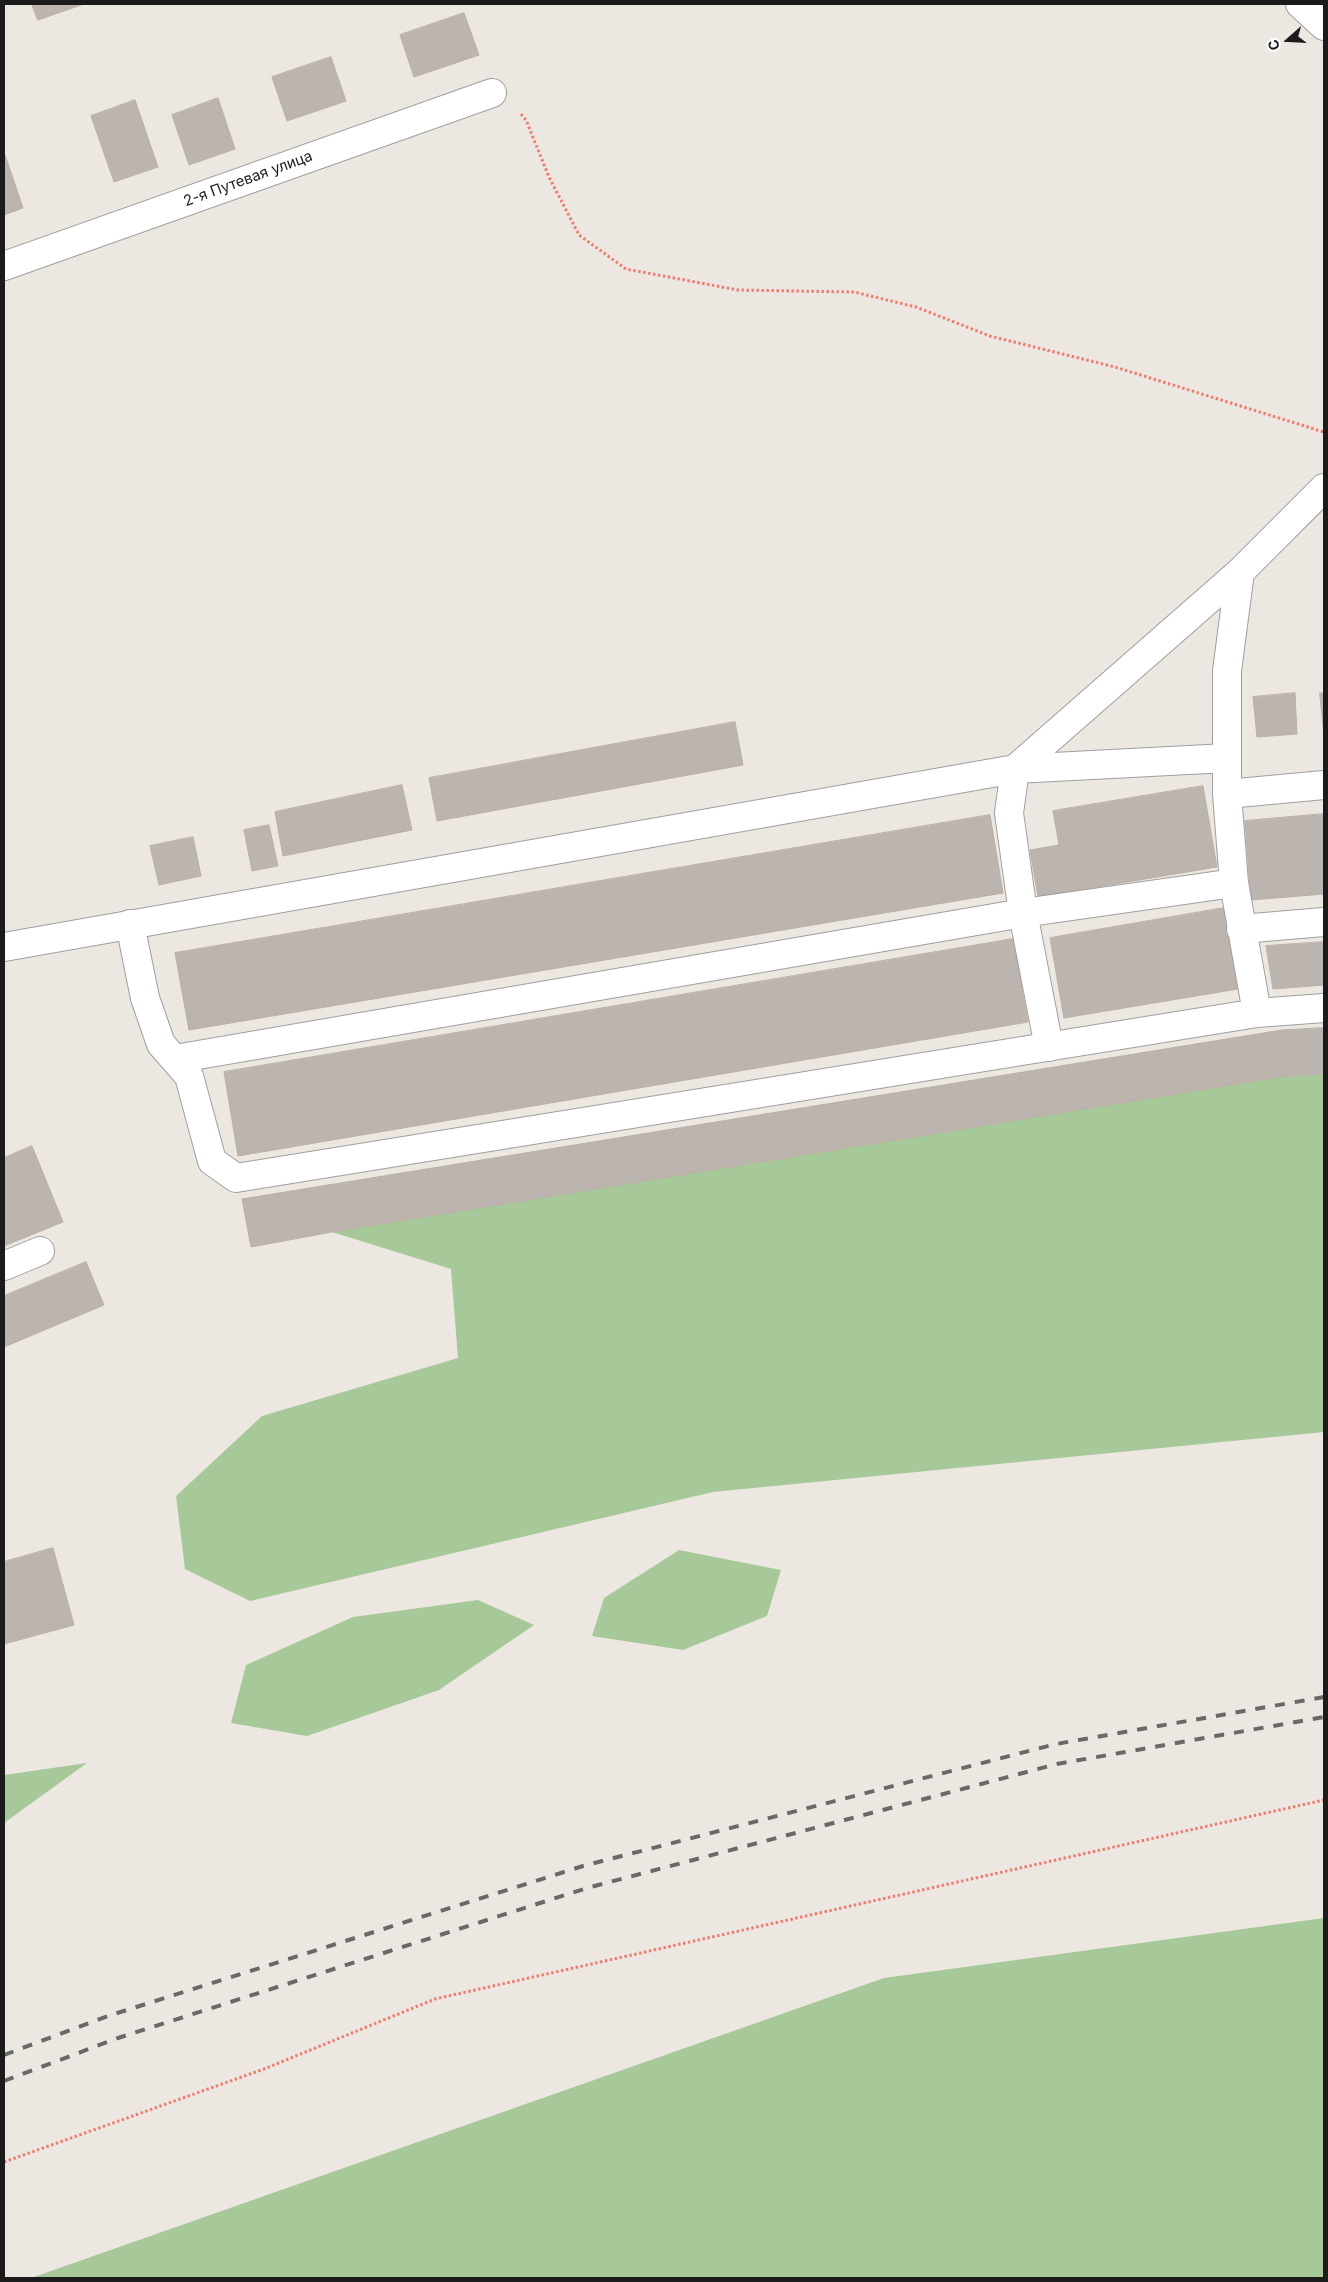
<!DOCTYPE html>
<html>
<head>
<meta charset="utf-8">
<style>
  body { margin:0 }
  #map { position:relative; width:1328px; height:2282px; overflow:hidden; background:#ece8e1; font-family:Inter,sans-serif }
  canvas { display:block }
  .frame { position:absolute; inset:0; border:5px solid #1b1b1b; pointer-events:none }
  .north { position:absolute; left:1263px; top:15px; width:50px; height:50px; -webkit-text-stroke:4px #fff; paint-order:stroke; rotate:251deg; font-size:14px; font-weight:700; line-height:20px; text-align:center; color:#1b1b1b }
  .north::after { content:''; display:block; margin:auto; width:18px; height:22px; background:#1b1b1b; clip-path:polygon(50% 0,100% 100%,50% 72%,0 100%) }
</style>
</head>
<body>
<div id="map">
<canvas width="1328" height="2282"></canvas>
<div class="frame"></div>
<div class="north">С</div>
</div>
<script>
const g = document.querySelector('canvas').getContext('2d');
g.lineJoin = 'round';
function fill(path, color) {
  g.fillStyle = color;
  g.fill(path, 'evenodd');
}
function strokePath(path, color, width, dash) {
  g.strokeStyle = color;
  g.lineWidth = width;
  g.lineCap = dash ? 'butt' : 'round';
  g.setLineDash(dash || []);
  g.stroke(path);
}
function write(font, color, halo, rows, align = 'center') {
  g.font = font + ' Inter,sans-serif';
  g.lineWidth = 4.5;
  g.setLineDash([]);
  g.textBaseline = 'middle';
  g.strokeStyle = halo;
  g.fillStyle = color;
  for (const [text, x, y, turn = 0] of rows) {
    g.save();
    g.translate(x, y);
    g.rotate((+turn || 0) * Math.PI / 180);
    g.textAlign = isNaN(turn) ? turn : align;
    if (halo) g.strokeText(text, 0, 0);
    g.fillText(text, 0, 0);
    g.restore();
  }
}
fill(new Path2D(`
  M1324,1074V1432L713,1492L250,1601L185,1569L176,1496L262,1416L458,1358L451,1269L332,1232L1286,1076Z
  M679,1550L781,1570L767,1616L683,1650L592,1636L604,1598Z
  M478,1600L534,1625L439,1690L307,1736L231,1723L246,1665L353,1617Z
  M87,1763L4,1823V1775Z
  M1324,1918V2278H31L884,1978Z`), '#a7c899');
const building = new Path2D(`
  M32,4H84L38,20Z
  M464,13L479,55L414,77L400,35Z
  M331,57L346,101L287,121L272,77Z
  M218,98L235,149L189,165L172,115Z
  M135,100L158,167L114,182L91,116Z
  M4,152L23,208L4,215Z
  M1295,693L1297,734L1257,737L1253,697Z
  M1320,693H1324V735Z
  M735,722L743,765L437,821L429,778Z
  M402,785L412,830L283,856L275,812Z
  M1203,786L1217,867L1038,897L1030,850L1059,845L1053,811Z
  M1324,814V894L1251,900L1245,821Z
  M990,815L1003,893L189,1030L175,953Z
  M269,825L278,866L252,871L244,830Z
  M193,837L201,876L159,885L150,846Z
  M1224,908L1238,989L1064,1018L1050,938Z
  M1013,939L1028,1022L238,1156L224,1072Z
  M1324,942V985L1273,989L1266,946Z
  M1324,1028V1074L1286,1076L332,1232L251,1247L242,1199L1282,1030Z
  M32,1146L63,1222L4,1246V1158Z
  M86,1262L104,1305L4,1347V1296Z
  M53,1548L74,1625L4,1644V1562Z`);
fill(building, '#bcb4ae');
strokePath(building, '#bcafa5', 1);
const minor = new Path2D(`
  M1300,4L1324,26
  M4,266L492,93
  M1240,572L1227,671V794L1234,883L1257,1013
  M1227,794L1324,785
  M130,924L145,998L161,1044L189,1076L212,1161L236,1178L1257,1013L1324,1008
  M1241,929L1324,922
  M4,947L1015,769L1227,758
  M1049,1047L1023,913L1009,813L1015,769L1240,572L1324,488
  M175,1059L1023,913L1234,883
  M4,1266L40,1251`);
strokePath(minor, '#9f9f9f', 30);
strokePath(new Path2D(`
  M521,114L526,120L549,177L579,235L626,269L738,290L854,292L916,307L990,336L1115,367L1324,432
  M4,2162L264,2069L435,1999L1324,1800`), '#ec7e71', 3, [2.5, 2.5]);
strokePath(minor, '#fff', 28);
strokePath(new Path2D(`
  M4,2055L111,2015L583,1866L1056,1744L1324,1697
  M4,2081L118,2038L587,1888L1057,1764L1324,1717`), '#696969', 4, [10, 10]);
write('15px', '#1b1b1b', '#fff', [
  ["2-я Путевая улица",248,179,-20]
]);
</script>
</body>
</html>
